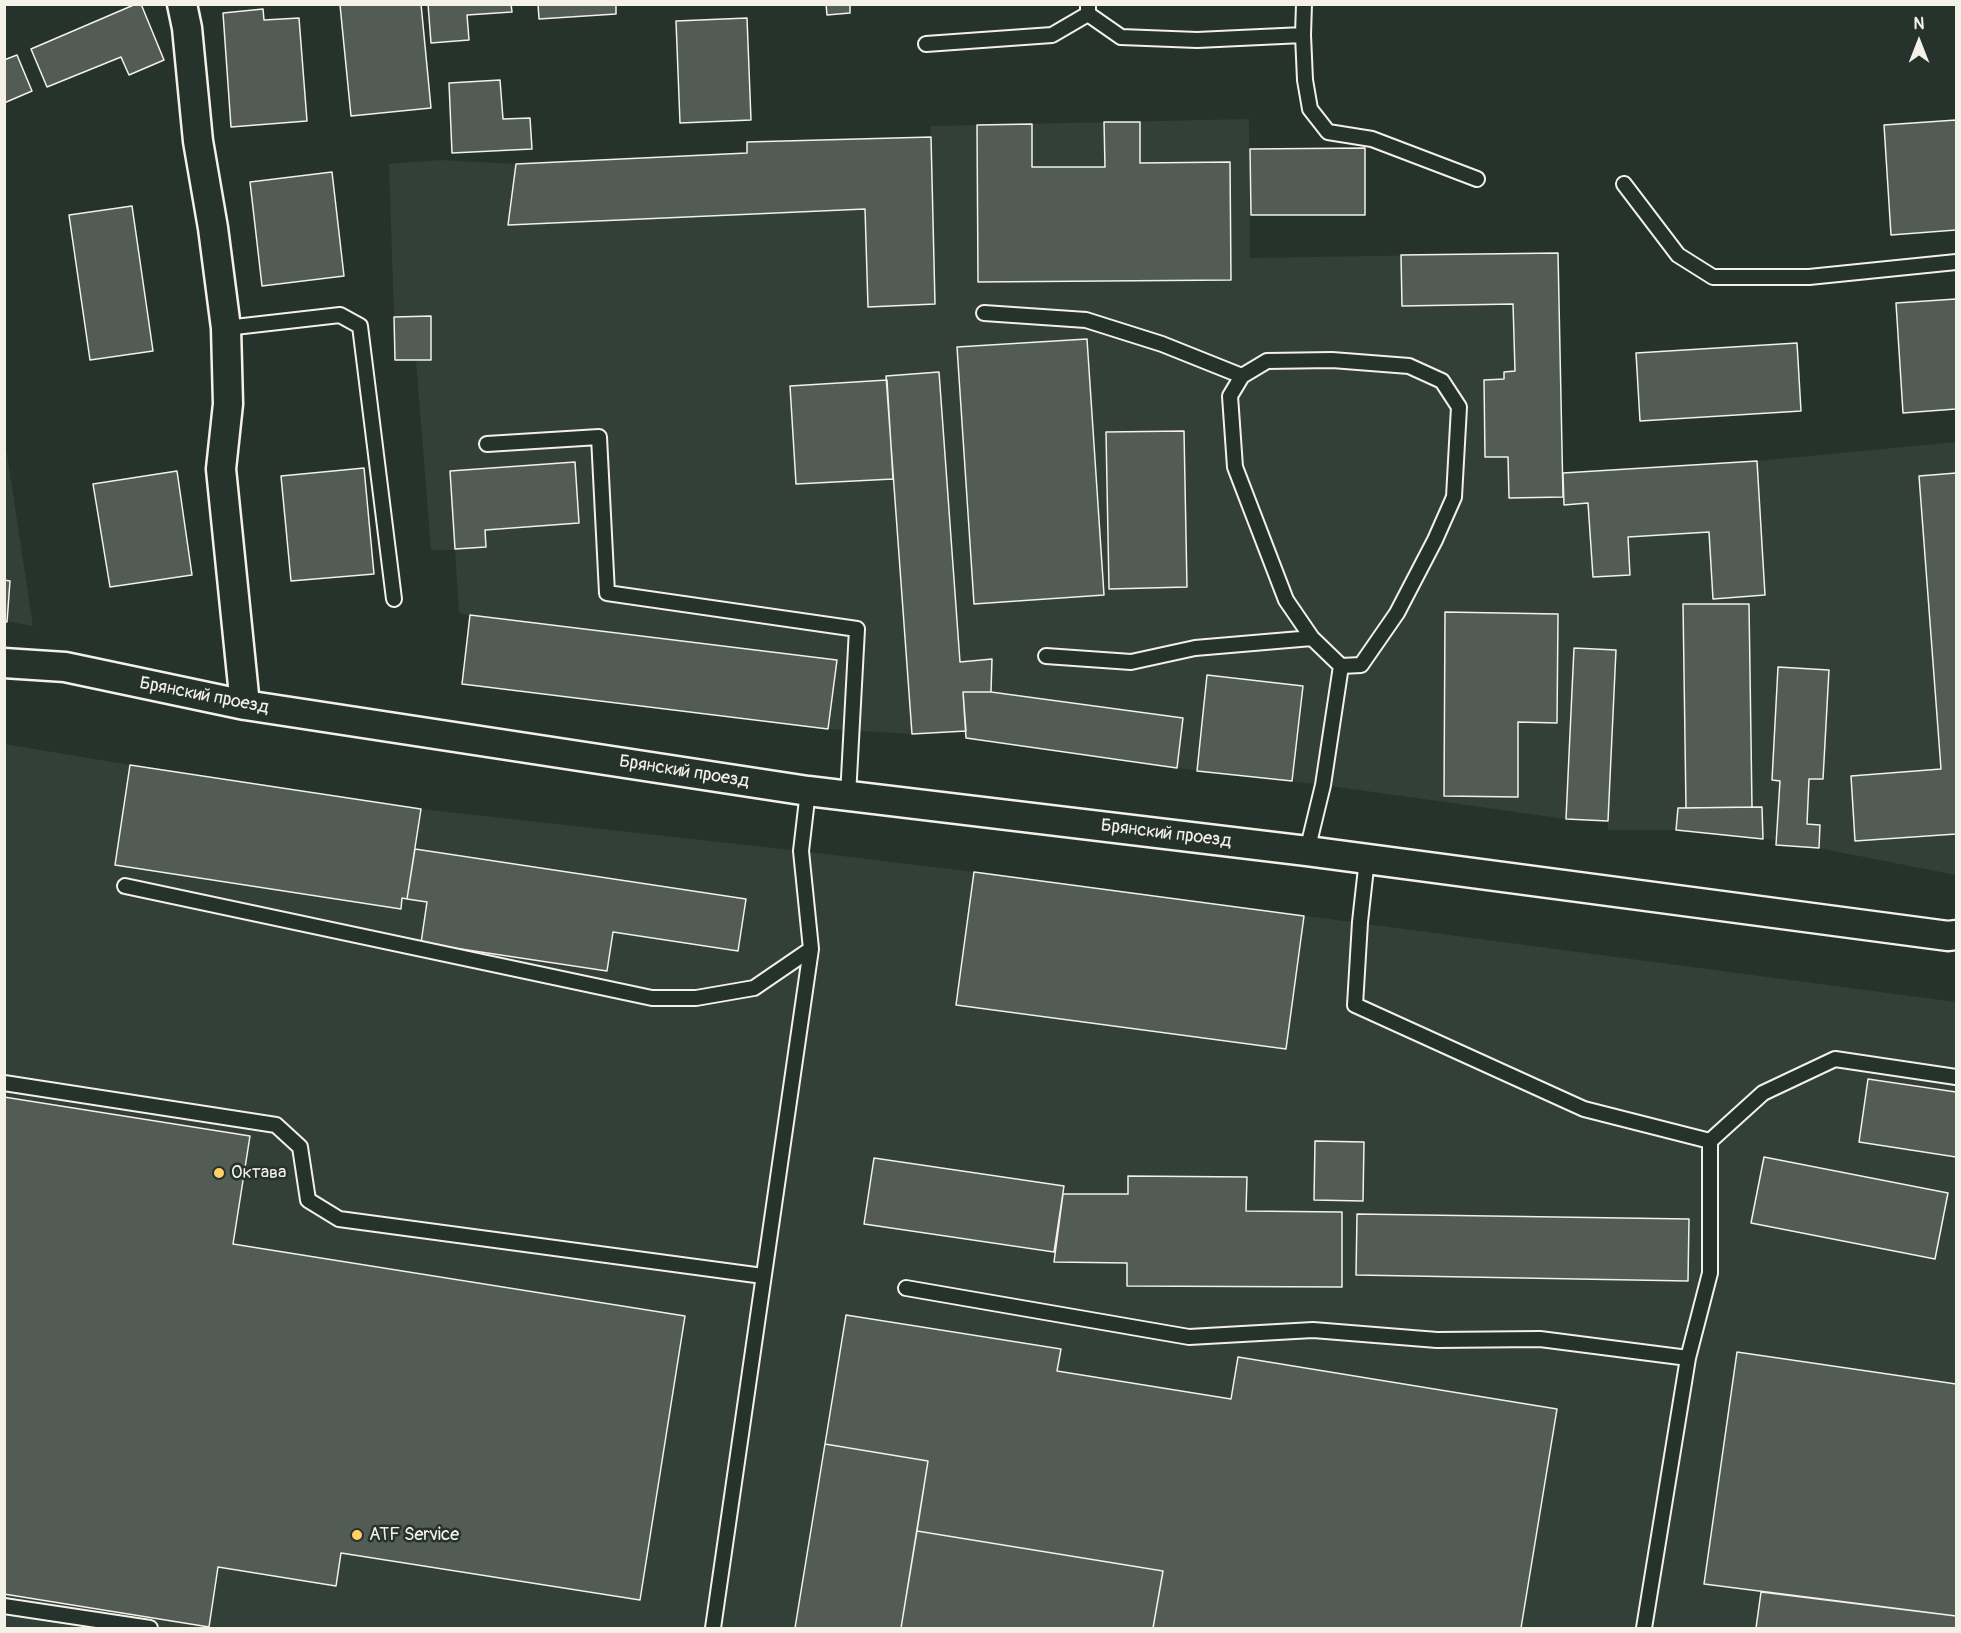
<!DOCTYPE html>
<html>
<head>
<meta charset="utf-8">
<style>
  body { margin:0 }
  #map { position:relative; width:1961px; height:1633px; overflow:hidden; background:#26332d; font-family:Pangolin,sans-serif }
  canvas { display:block }
  .frame { position:absolute; inset:0; border:6px solid #f4f1e8; pointer-events:none }
  .north { position:absolute; left:1889px; top:12px; width:60px; height:60px; -webkit-text-stroke:4px #26332d; paint-order:stroke; rotate:0deg; font-size:16px; font-weight:700; line-height:24px; text-align:center; color:#f4f1e8 }
  .north::after { content:''; display:block; margin:auto; width:21px; height:27px; background:#f4f1e8; clip-path:polygon(50% 0,100% 100%,50% 72%,0 100%) }
</style>
</head>
<body>
<div id="map">
<canvas width="1961" height="1633"></canvas>
<div class="frame"></div>
<div class="north">N</div>
</div>
<script>
const g = document.querySelector('canvas').getContext('2d');
g.lineJoin = 'round';
function fill(path, color) {
  g.fillStyle = color;
  g.fill(path, 'evenodd');
}
function strokePath(path, color, width, dash) {
  g.strokeStyle = color;
  g.lineWidth = width;
  g.lineCap = dash ? 'butt' : 'round';
  g.setLineDash(dash || []);
  g.stroke(path);
}
function write(font, color, halo, rows, align = 'center') {
  g.font = font + ' Pangolin,sans-serif';
  g.lineWidth = 5;
  g.setLineDash([]);
  g.textBaseline = 'middle';
  g.strokeStyle = halo;
  g.fillStyle = color;
  for (const [text, x, y, turn = 0] of rows) {
    g.save();
    g.translate(x, y);
    g.rotate((+turn || 0) * Math.PI / 180);
    g.textAlign = isNaN(turn) ? turn : align;
    if (halo) g.strokeText(text, 0, 0);
    g.fillText(text, 0, 0);
    g.restore();
  }
}
fill(new Path2D(`
  M1249,119L1250,258L1558,253L1563,473L1757,461L1956,442V875L1777,840L1676,830H1608V821L1566,819L1323,785L1177,768L966,738L965,731L912,734L828,729L462,684L470,616L459,613L455,550H431L416,360L431,359V317H394L389,164L440,160L516,164L747,154V142L930,137L931,126Z
  M5,441L33,626L5,621Z
  M4,744L130,765L421,809L801,851L974,872L1956,1002V1628H5Z`), '#333f39');
const building = new Path2D(`
  M136,4H141L164,60L129,75L121,57L47,87L31,49Z
  M421,4L431,108L351,116L340,5Z
  M428,4H511L512,12L467,15L469,40L431,43Z
  M538,4H616V14L539,19Z
  M826,4H850V13L827,15Z
  M263,9L264,20L299,18L307,121L231,127L223,13Z
  M747,18L751,120L680,123L676,21Z
  M17,55L32,91L4,103V60Z
  M500,80L503,119L530,118L532,149L452,153L449,83Z
  M1956,120V230L1891,235L1884,125Z
  M1104,122H1140V163L1230,162L1231,280L978,282L977,125L1032,124V167H1105Z
  M931,137L935,304L868,307L865,209L508,225L516,164L747,153V142Z
  M1365,148V215H1251L1250,149Z
  M332,172L344,276L262,286L250,182Z
  M132,206L153,351L90,360L69,215Z
  M1558,253L1563,497L1509,498L1508,457H1485L1484,380L1504,379V372L1515,371L1513,304L1402,306L1401,255Z
  M1956,299V409L1903,413L1896,303Z
  M431,316V360H395L394,317Z
  M1087,339L1104,595L974,604L957,347Z
  M1797,343L1801,411L1640,421L1636,353Z
  M939,372L960,662L992,659L991,692H963L966,731L912,734L886,376Z
  M887,380L893,479L796,484L790,386Z
  M1184,431L1187,587L1109,589L1106,432Z
  M1757,461L1765,595L1713,599L1709,532L1628,537L1630,575L1593,577L1588,503L1564,505L1563,473Z
  M575,462L579,523L485,530L486,547L455,549L450,471Z
  M364,468L374,574L291,581L281,476Z
  M177,471L192,575L110,587L93,484Z
  M1956,473V834L1855,841L1851,776L1941,769L1919,476Z
  M4,580L10,581L7,622L4,621Z
  M1683,604H1749L1752,807L1686,808Z
  M1445,612L1558,614L1557,723L1518,722V797L1444,796Z
  M470,615L837,660L828,729L462,684Z
  M1574,648L1616,650L1608,821L1566,819Z
  M1778,667L1829,670L1823,779H1809L1807,824L1820,825L1819,848L1776,845L1780,781L1772,780Z
  M1207,675L1303,686L1292,781L1197,771Z
  M963,692H991L1183,718L1177,768L966,738Z
  M130,765L421,809L407,899L402,898L401,909L115,865Z
  M1762,807L1763,839L1676,830L1678,808Z
  M415,849L746,899L738,951L613,932L607,971L421,943L427,902L407,899Z
  M974,872L1304,916L1286,1049L956,1005Z
  M1868,1079L1956,1092V1157L1859,1142Z
  M4,1097L250,1136L233,1244L685,1316L640,1600L341,1553L336,1586L218,1567L209,1627L4,1594Z
  M1315,1141L1364,1142L1363,1201L1314,1200Z
  M1764,1157L1948,1193L1935,1259L1751,1223Z
  M874,1158L1064,1186L1054,1252L864,1224Z
  M1128,1176L1247,1177L1246,1211L1342,1212V1287L1127,1286V1263L1054,1262L1063,1194H1128Z
  M1357,1214L1689,1219L1688,1281L1356,1275Z
  M846,1315L1061,1349L1057,1371L1231,1399L1238,1357L1557,1409L1521,1628H1153L1163,1571L917,1531L928,1461L825,1444Z
  M1737,1352L1956,1384V1616L1704,1584Z
  M825,1444L928,1461L901,1628H795Z
  M917,1531L1163,1571L1153,1628H901Z
  M1761,1592L1956,1616V1628H1756Z`);
fill(building, '#525c55');
strokePath(building, '#f4f1e8', 1.5);
const service = new Path2D(`
  M1088,4V14L1121,37L1197,40L1303,35L1304,4
  M1303,35L1305,80L1310,109L1328,132L1372,139L1477,179
  M926,44L1052,35L1088,14
  M1624,184L1678,255L1713,277H1809L1956,262
  M984,313L1086,320L1162,344L1242,376
  M226,328L340,315L360,326L394,599
  M487,444L599,437L607,593L857,629L848,796
  M1046,656L1131,662L1195,648L1312,638
  M1307,851L1323,785L1341,666L1361,665L1397,613L1435,540L1454,497L1459,407L1442,381L1409,366L1332,360L1267,361L1242,376L1230,396L1235,467L1286,600L1312,638L1341,666
  M1367,859L1360,922L1355,1005L1584,1109L1710,1141
  M125,886L652,998H696L754,988L811,949L801,851L808,791
  M4,1083L276,1125L300,1147L308,1200L339,1219L763,1276
  M906,1288L1189,1337L1313,1330L1437,1340L1540,1339L1688,1358
  M4,1606L150,1628
  M713,1628L811,949
  M1644,1628L1688,1358L1710,1273V1141L1763,1093L1835,1059L1956,1077`);
const minor = new Path2D(`
  M182,4L187,28L198,141L213,228L226,328L228,404L221,469L245,705
  M4,663L65,667L245,705L808,791L1307,851L1948,936L1956,935`);
strokePath(service, '#f4f1e8', 18);
strokePath(minor, '#f4f1e8', 33);
strokePath(service, '#26332d', 14);
strokePath(minor, '#26332d', 28);
for (const [x, y, r, color] of [
  [219,1173,6,"#ffd166"],
  [357,1535,6,"#ffd166"]
]) {
  const dot = new Path2D();
  dot.arc(x, y, r, 0, 2 * Math.PI);
  g.fillStyle = color;
  g.fill(dot);
  strokePath(dot, '#26332d', 2);
}
write('18px', '#f4f1e8', '#26332d', [
  ["Брянский проезд",204,696,11],
  ["Брянский проезд",684,772,9],
  ["Брянский проезд",1166,834,7]
]);
write('18px', '#f4f1e8', '#26332d', [
  ["Октава",231,1173],
  ["ATF Service",369,1535]
], 'left');
</script>
</body>
</html>
